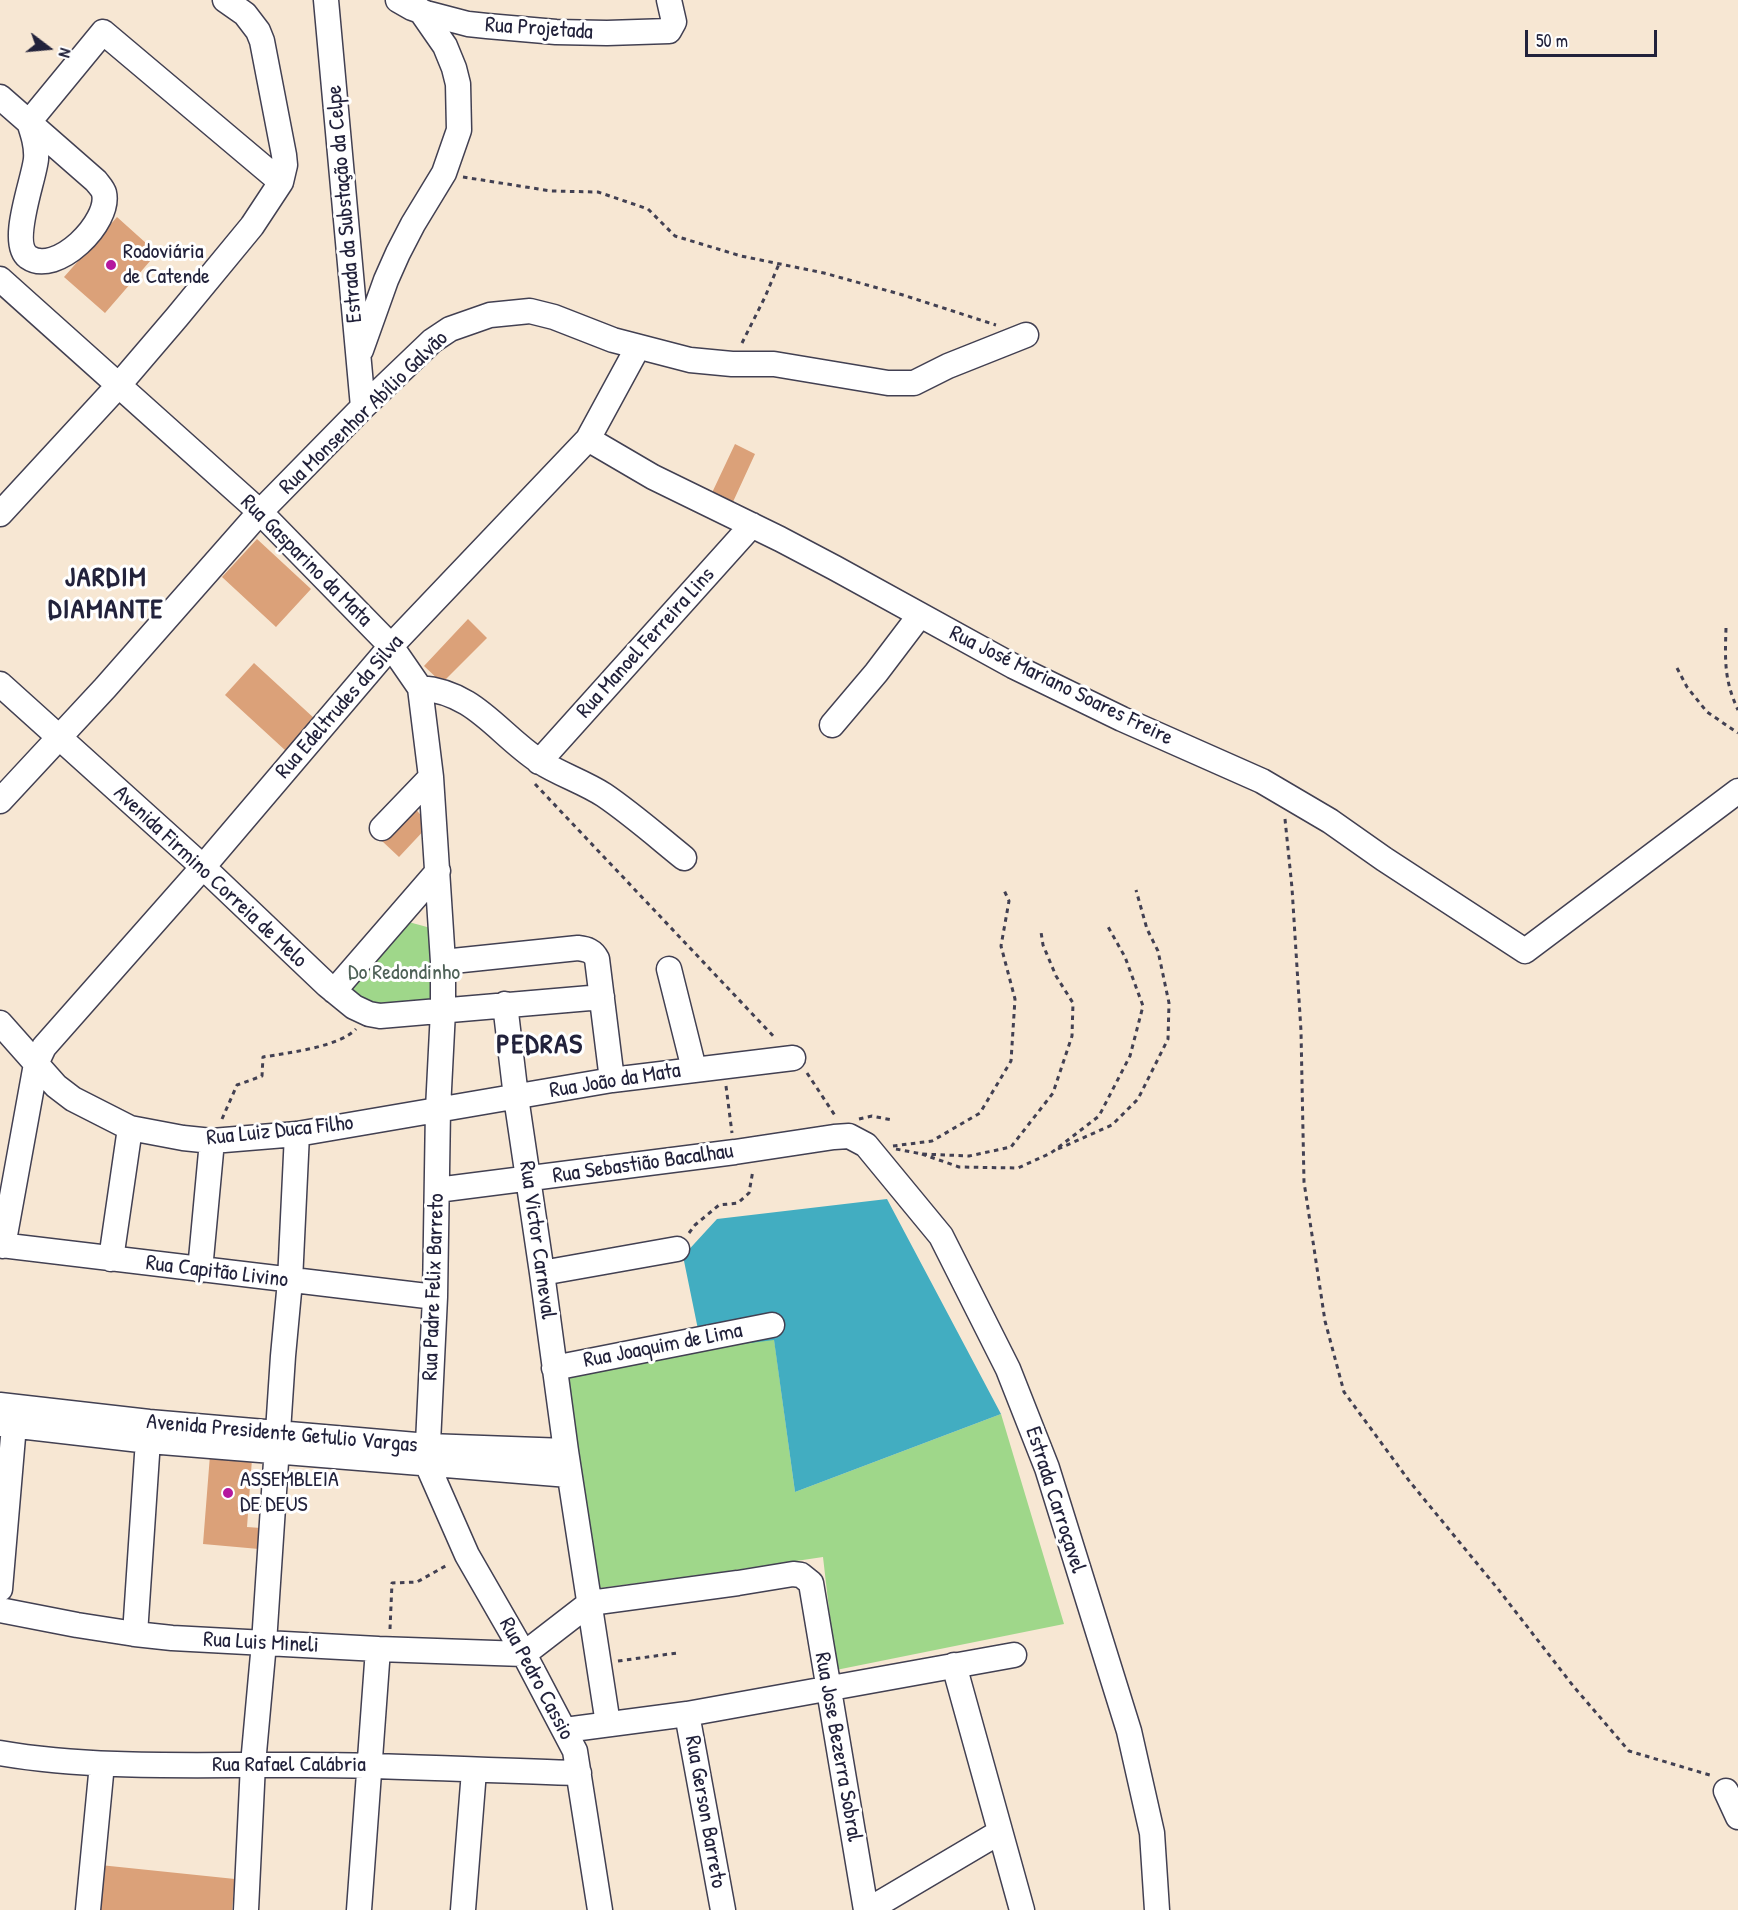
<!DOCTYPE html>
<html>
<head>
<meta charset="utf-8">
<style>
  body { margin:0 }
  #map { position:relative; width:1738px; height:1910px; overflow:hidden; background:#f7e7d3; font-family:"Patrick Hand",sans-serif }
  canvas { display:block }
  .north { position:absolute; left:18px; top:18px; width:60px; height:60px; -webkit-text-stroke:4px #fff; paint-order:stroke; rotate:106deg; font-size:16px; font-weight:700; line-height:24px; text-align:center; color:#22223b }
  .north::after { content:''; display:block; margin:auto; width:21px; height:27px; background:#22223b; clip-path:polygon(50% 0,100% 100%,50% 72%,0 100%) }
  .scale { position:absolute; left:1525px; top:30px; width:132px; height:27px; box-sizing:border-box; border:3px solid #22223b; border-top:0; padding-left:8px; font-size:18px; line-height:21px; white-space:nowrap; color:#22223b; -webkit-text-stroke:4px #fff; paint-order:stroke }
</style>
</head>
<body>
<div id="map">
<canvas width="1738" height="1910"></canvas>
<div class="north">N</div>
<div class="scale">50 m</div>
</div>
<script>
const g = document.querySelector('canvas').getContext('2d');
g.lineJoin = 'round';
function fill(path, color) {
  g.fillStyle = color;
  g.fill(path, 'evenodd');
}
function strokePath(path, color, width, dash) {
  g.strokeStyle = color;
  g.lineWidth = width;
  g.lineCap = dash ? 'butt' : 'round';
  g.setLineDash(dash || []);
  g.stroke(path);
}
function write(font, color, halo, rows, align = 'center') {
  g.font = font + ' "Patrick Hand",sans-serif';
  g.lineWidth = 6;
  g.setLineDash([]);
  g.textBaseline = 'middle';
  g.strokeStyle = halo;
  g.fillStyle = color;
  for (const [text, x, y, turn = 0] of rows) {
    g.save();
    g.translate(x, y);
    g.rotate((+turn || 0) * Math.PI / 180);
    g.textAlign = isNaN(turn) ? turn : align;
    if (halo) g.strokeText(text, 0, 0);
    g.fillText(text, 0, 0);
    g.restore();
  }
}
fill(new Path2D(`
  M405,921L438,930L440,1007L371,1006L347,995Z
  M774,1339L795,1492L1001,1414L1064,1624L836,1670L823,1557L722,1572L600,1588L567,1373L702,1349Z`), '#9fd78a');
fill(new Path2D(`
  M887,1199L1001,1414L795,1492L774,1340L702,1349L683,1256L717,1219Z`), '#42adc1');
fill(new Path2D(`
  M117,217L157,253L105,313L64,277Z
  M735,444L755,454L732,504L710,497Z
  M257,539L311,589L276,627L222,577Z
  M468,619L487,638L442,683L424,666Z
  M254,663L315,719L286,751L225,695Z
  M414,807L429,825L399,857L382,841Z
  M210,1455L252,1459L247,1527L261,1528L259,1549L203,1544Z
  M100,1865L235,1879L232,1910H96Z`), '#dba179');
const minor = new Path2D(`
  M326,0L363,407
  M398,0L412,8L426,13L468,24L487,26L556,32L607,33L669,31L674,22L669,0
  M0,97L96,181C99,185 103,189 104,193C111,222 56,277 28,257C9,242 34,180 36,159C37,146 33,134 29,122
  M29,122L103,32L281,182
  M0,279L260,512L391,646L420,688L431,777L443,962V1011L438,1109L435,1297L427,1464L467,1555L524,1654L575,1751L600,1910
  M361,350L386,280L398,253L413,224L444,173L459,130L458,84L454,68L445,46L420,10
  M588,439L653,477L780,539L835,568L1013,666L1122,719L1262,781L1330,821L1384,859L1525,951L1738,791
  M0,514L118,386L177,317L252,226L281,182L285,165L284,155L262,41L258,31L245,14L225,0
  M0,684L203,867L327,985L354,1007L369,1014L380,1016L602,997
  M420,688C475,692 497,733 539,761C559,774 584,782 604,795C632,814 658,837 684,858
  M832,725L876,673L920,615
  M539,762L752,525
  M0,801L105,688L260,512L363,407L432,341L450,329L490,315L530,311L554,317L613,340L690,360L732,364H774L888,383H914L948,366L1026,335
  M382,828L431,777
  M443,962L578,948C587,949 593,951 597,959L612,1080
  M669,969L694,1069
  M334,991L438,871
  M505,1004L516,1097L542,1273L566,1451L608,1724
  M0,1023L56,1086L73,1099L130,1128L183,1138L212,1141L297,1134L612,1080L793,1058
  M437,1190L735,1152L834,1137L849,1136L866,1145L941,1236L1008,1369L1047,1468L1129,1731L1152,1833L1157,1910
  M0,1245L435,1297
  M3,1246L36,1064L44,1047L203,867L391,646L588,439L638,347
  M111,1259L130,1128
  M200,1270L212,1141
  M542,1273L677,1249
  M554,1368L772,1325
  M0,1405L149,1422L428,1446L566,1451
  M0,1424L149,1441L569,1475
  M0,1589L14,1425L17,1409
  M0,1610L77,1625L135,1634L172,1638L378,1649L524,1654L590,1603L738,1583L793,1574L801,1575L811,1583L866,1910
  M135,1634L149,1425
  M954,1665L1022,1910
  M687,1714L723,1910
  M565,1730L687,1714L1014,1655
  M0,1753C99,1770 205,1764 305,1765C397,1765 488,1771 579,1773
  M1726,1791L1738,1817
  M88,1910L102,1764
  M246,1910L253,1764L264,1643L283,1356L290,1281L297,1134
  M359,1910L378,1649
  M463,1910L474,1771
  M868,1910L1000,1832`);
strokePath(minor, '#424052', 27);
strokePath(new Path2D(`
  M463,177L551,191L598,192L648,209L675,236L741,256L824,273L903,295L996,325
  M742,343L765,297L779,264
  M1726,628C1725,660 1724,680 1738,710
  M1677,668L1687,687L1707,712L1738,733
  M535,784L776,1039
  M1285,819L1292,888L1301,1031L1304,1182L1325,1321L1344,1392L1410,1482L1498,1589L1574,1687L1629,1751L1713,1776
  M807,1073L836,1117
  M726,1086L732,1133
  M222,1119L237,1085L262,1076L263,1057C287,1053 339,1047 356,1029
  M859,1119L872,1116L892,1120
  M893,1146L932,1141L980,1113L1011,1061L1015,999L1001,946L1009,901L1004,890
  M896,1149L922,1154L969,1156L1011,1147L1053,1093L1072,1036L1073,1003L1056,976L1043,945L1041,932
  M1058,1149L1112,1125L1138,1099L1168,1039L1169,1003L1158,951L1147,929L1136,890
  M922,1154L959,1167L1018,1168L1051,1153L1099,1116L1130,1056L1143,1006L1125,957L1107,925
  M689,1233L695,1225L719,1205L738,1203L749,1193L753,1170
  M390,1629L392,1583L417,1582L449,1564
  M618,1661L677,1653`), '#424052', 3, [4.5, 4.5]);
strokePath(minor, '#fff', 24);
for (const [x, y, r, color] of [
  [111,265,6,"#b5179e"],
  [228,1493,6,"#b5179e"]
]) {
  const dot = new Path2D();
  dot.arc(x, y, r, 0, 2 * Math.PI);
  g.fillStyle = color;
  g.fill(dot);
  strokePath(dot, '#fff', 2);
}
write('22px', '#22223b', '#fff', [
  ["Rua Projetada",539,29,4],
  ["Estrada da Substação da Celpe",345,204,-95],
  ["Rua Monsenhor Abílio Galvão",364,413,-44],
  ["Rua Gasparino da Mata",306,561,45],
  ["Rua Manoel Ferreira Lins",646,643,-48],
  ["Rua José Mariano Soares Freire",1061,686,26],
  ["Rua Edeltrudes da Silva",340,707,-49],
  ["Avenida Firmino Correia de Melo",210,877,43],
  ["Rua João da Mata",615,1081,-9],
  ["Rua Luiz Duca Filho",280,1131,-6],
  ["Rua Sebastião Bacalhau",643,1164,-8],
  ["Rua Victor Carneval",537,1240,82],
  ["Rua Capitão Livino",217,1272,7],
  ["Rua Padre Felix Barreto",434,1287,-88],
  ["Rua Joaquim de Lima",663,1346,-11],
  ["Avenida Presidente Getulio Vargas",282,1434,5],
  ["Estrada Carroçavel",1055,1500,72],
  ["Rua Luis Mineli",261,1643,3],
  ["Rua Pedro Cassio",536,1679,62],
  ["Rua Jose Bezerra Sobral",838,1747,80],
  ["Rua Rafael Calábria",289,1765],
  ["Rua Gerson Barreto",705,1812,80]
]);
write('22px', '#22223b', '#fff', [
  ["Rodoviária",123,252],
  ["de Catende",123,277],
  ["ASSEMBLEIA",240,1480],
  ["DE DEUS",240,1505]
], 'left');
write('22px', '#4e6157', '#fff', [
  ["Do Redondinho",404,973]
]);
g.letterSpacing = '1.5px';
write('bold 28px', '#22223b', '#fff', [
  ["JARDIM",106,579],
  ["DIAMANTE",106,611],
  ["PEDRAS",540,1046]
]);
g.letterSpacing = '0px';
</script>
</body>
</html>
